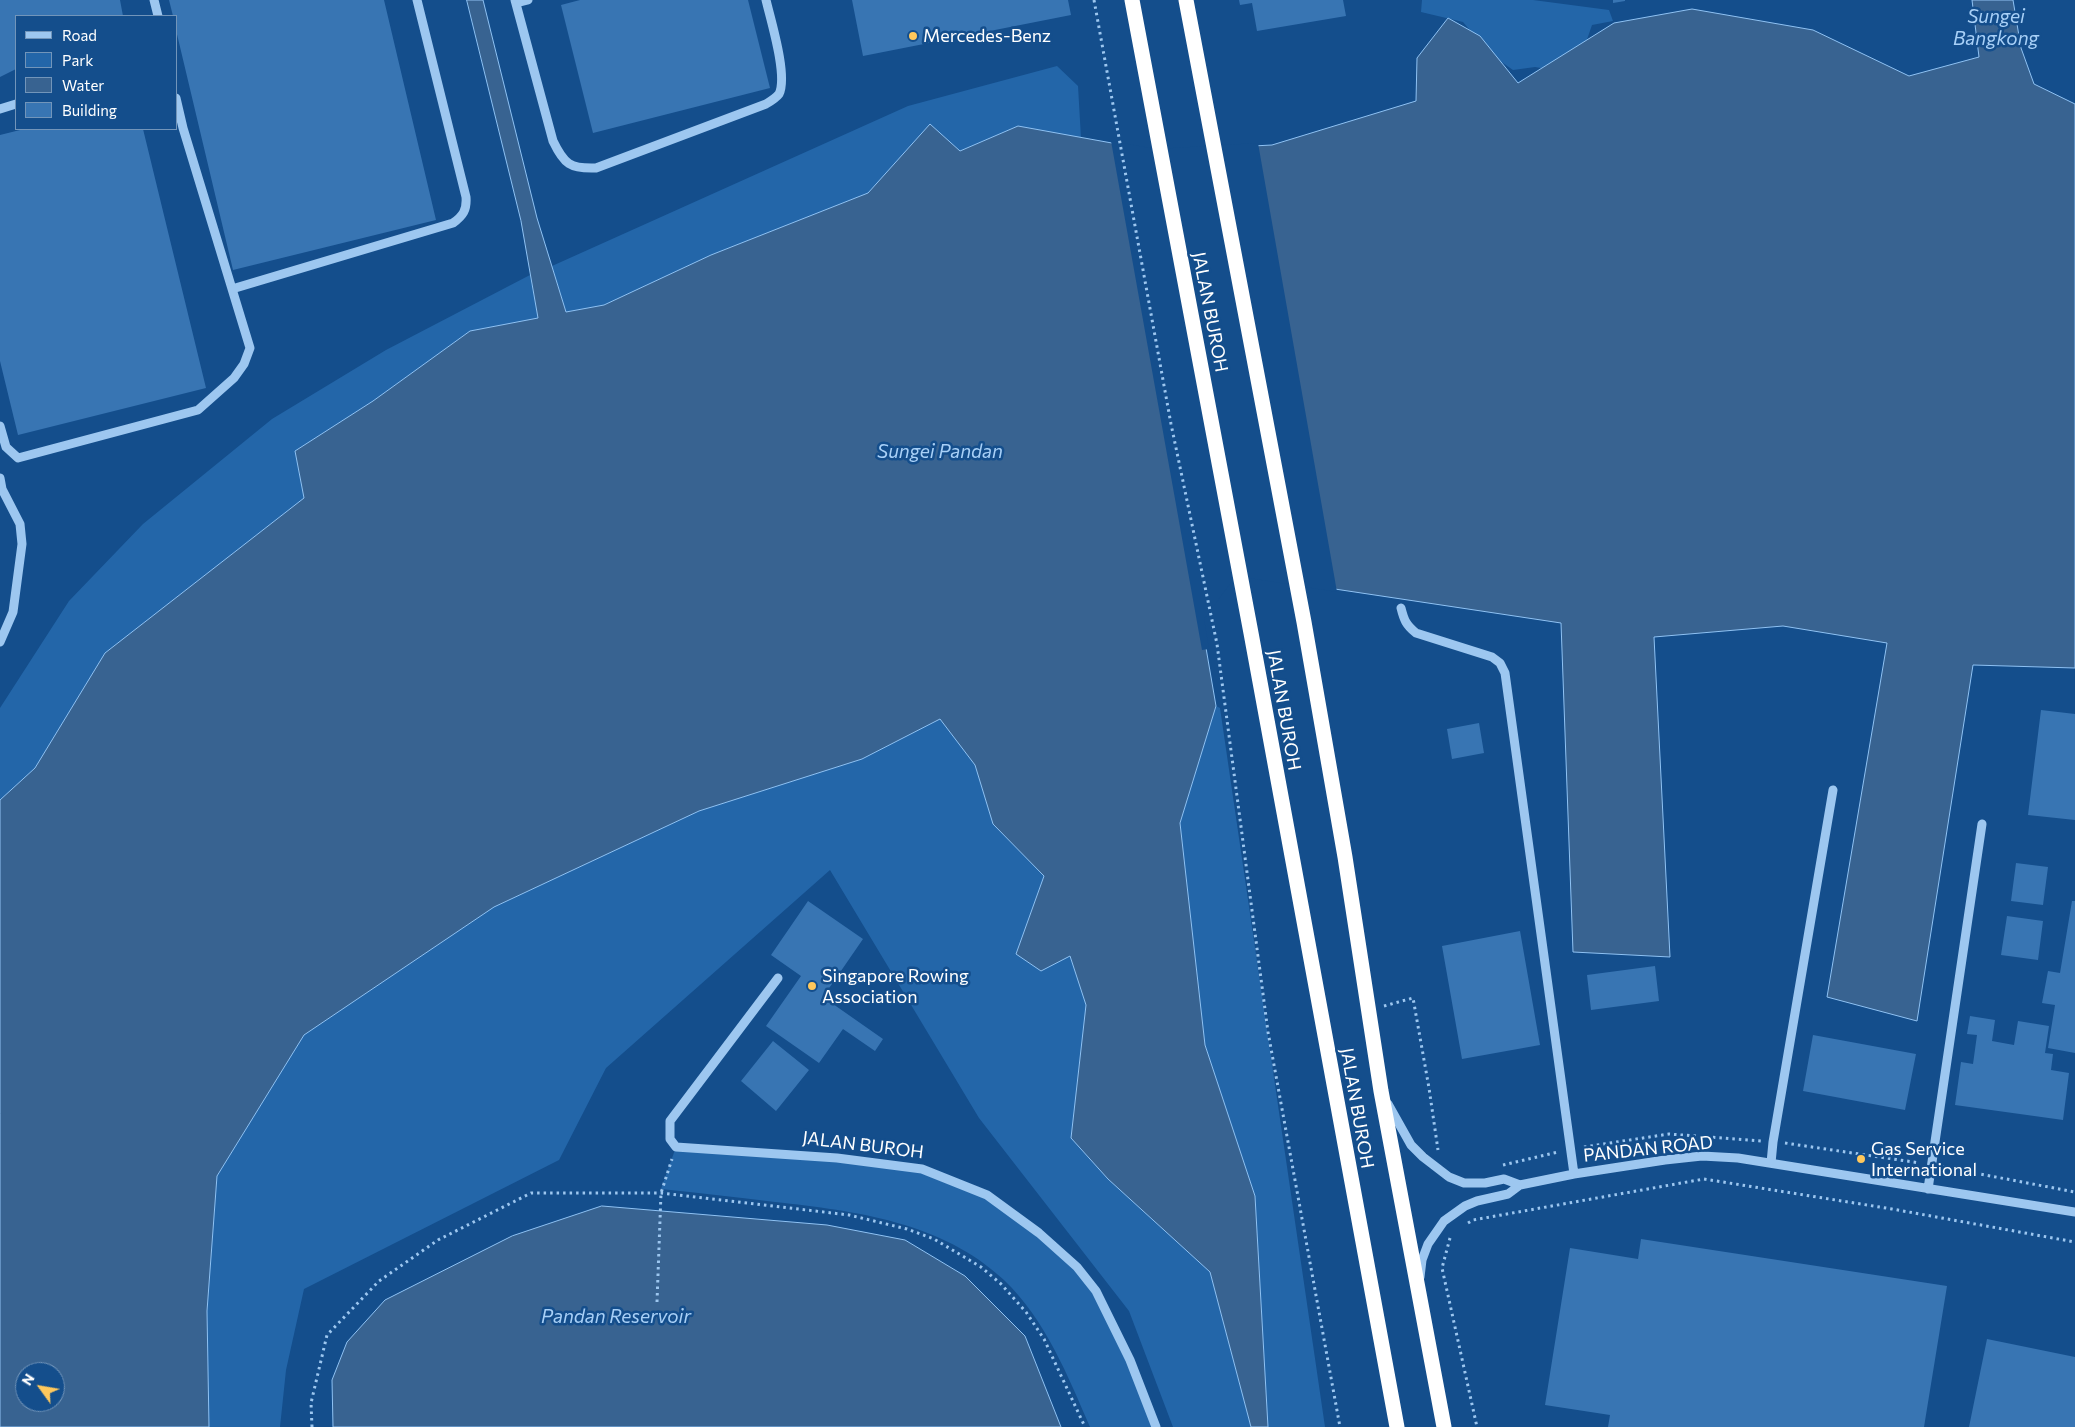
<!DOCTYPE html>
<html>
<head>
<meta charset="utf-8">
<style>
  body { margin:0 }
  #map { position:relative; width:2075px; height:1427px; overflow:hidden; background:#144e8c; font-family:Commissioner,sans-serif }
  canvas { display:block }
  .legend { position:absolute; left:15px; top:15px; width:162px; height:115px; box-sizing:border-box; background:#144e8c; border:1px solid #7295ba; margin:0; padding:6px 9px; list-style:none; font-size:15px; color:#fff }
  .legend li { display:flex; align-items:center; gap:10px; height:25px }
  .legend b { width:25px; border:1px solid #7295ba }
  .north { position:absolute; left:15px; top:1362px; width:50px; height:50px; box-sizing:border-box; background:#144e8c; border:1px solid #7295ba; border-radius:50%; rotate:302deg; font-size:14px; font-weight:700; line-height:20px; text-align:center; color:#fff }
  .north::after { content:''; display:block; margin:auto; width:18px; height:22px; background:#ffc85c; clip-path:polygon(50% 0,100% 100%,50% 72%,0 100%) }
</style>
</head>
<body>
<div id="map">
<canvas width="2075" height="1427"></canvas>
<ul class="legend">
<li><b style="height:6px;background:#9dc7f0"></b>Road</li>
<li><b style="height:14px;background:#2366a9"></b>Park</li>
<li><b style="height:14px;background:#386391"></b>Water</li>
<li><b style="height:14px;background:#3875b3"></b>Building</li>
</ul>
<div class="north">N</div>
</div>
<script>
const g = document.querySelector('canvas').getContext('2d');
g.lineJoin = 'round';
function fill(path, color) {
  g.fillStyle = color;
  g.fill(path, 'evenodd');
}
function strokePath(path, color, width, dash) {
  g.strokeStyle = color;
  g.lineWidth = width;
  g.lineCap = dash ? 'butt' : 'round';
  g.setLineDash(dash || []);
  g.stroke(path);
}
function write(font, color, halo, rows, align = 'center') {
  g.font = font + ' Commissioner,sans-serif';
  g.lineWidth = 5;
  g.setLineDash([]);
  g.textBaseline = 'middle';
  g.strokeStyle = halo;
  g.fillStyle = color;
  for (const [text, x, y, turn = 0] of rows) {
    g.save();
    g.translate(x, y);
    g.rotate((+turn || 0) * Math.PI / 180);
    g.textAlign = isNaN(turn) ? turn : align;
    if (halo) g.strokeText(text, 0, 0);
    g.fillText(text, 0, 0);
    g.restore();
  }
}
fill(new Path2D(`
  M1422,0H1533L1609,10L1613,21L1592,25L1581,57L1564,72L1535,67L1513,70L1490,54L1463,22L1421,12Z
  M1057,66L1078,86L1081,138L1018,126L960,151L930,124L869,193L711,255L604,305L566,312L552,266L908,106Z
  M530,275L538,318L470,331L373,401L295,451L304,498L105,653L35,768L0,800V708L69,601L143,524L272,419L386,350Z
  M1216,706L1220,708L1325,1427H1268L1255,1196L1205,1045L1180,823Z
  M940,719L975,765L993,824L1044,876L1016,954L1070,956L1086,1005L1071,1138L1108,1179L1210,1272L1251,1427H1173L1129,1311L979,1118L830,870L606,1068L559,1160L304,1289L286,1370L280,1427H209L207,1311L217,1176L304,1035L494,907L699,811L862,759Z
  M676,1147L922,1169L987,1195L1039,1233L1096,1291L1156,1427H1090C1068,1376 1045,1319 1004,1280C942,1222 856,1211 775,1202C737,1197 699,1193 661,1189Z`), '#2366a9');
const water = new Path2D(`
  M467,0H483L537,218L566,312L604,305L711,255L868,193L930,124L960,151L1018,126L1156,151L1272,145L1416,101L1417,58L1448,18L1480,36L1518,83L1614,23L1692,9L1813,30L1909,76L1979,57L1972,0H2013L2021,48L2034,84L2075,104V668L1973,665L1917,1021L1827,997L1887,643L1783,626L1654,637L1670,957L1573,952L1561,623L1235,574L1201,619L1216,706L1180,823L1205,1045L1255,1196L1268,1427H1251L1210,1272L1108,1179L1071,1138L1086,1005L1070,956L1041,971L1016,954L1044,876L993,824L975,765L940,719L862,759L699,811L494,907L304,1035L217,1176L207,1311L209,1427H0V800L35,768L105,653L304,498L295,451L373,401L470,331L538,318L521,221ZM25,1372H55V1402H25Z
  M602,1206L827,1225L905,1240L965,1276L1025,1336L1061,1427H333L332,1380L347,1342L385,1300L512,1236Z`);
fill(water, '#386391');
strokePath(water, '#8fc2f3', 1);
fill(new Path2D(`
  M1111,141L1156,149L1258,143L1337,592L1236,576L1204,619L1209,649L1202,650Z`), '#144e8c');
fill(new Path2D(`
  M0,0H120L123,16H16V69L0,77Z
  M169,0H384L436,220L233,270L176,30V16H173Z
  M580,0H748L770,88L593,133L561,5Z
  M852,0H1068L1071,15L863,56Z
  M1239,0H1343L1346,16L1257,31L1252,3L1240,5Z
  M1613,0H1625V1L1613,3Z
  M24,129H143L206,388L18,435L0,361V135Z
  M2041,710L2075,714V820L2028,815Z
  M1479,723L1484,753L1452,759L1447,729Z
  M2016,863L2048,867L2043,905L2011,901Z
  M808,901L863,939L823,997L883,1039L875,1051L843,1029L819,1063L766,1026L801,976L771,955Z
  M2072,901H2075V1053L2048,1048L2055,1005L2042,1003L2048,971L2060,973Z
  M2007,916L2043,921L2038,960L2001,955Z
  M1520,931L1540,1045L1462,1059L1442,946Z
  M1655,966L1659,1001L1591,1010L1587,975Z
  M1970,1016L1995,1020L1992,1041L2014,1045L2018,1021L2049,1026L2045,1053L2053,1054L2051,1070L2069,1073L2063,1120L1955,1105L1961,1062L1973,1064L1977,1035L1967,1034Z
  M1813,1035L1916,1054L1905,1110L1803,1091Z
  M773,1041L809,1070L776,1111L741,1081Z
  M1641,1239L1947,1286L1924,1427H1608L1610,1415L1545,1405L1570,1248L1638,1259Z
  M1987,1339L2075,1357V1427H1969Z`), '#3875b3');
strokePath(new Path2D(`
  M1094,0L1171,424L1217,644L1268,1032L1340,1427
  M1384,1006L1413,998L1429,1088L1438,1150
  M1785,1143L1920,1163
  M1584,1147L1669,1134L1761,1141
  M1503,1165L1558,1152
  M1943,1167L2075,1192
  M1468,1223L1473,1220L1704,1179L1892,1209L2075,1242
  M1450,1238L1442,1268L1477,1427
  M657,1302L661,1193L672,1159
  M312,1427L311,1403L327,1335L379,1281L438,1240L531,1193H661L849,1215L907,1229L934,1239L981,1267L1001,1284L1026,1312L1044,1339L1085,1427`), '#9dc7f0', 3, [2.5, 4]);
strokePath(new Path2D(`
  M154,0L158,16
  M515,0L553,141C564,164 570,169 596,168L766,104C771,101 776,98 779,94C788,76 771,21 766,0
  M516,3L528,0
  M0,109L16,104
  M232,289L453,223C463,216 467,210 466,197L417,0
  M0,426L6,447L18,458L198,410L234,378L244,364L250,348L183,128L176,98
  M0,478L2,489L20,524L22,544L13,612L0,642
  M1401,608C1404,620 1406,625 1416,633L1492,657L1500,663L1505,673L1574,1174
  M778,978L670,1121V1139L676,1147L837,1158L922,1169L987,1195L1039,1233L1077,1267L1096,1291L1130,1360L1156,1427
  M1388,1104L1411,1145L1423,1157L1449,1177L1464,1183H1485L1504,1179L1520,1185
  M1771,1163L1773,1142L1833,790
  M1928,1189L1982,824
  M1420,1277L1422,1260L1428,1244L1444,1221L1465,1206L1477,1201L1508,1194L1520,1185L1574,1174L1665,1160L1702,1156L1738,1158L2075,1212`), '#9dc7f0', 9);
strokePath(new Path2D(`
  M1132,0L1251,633L1397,1427
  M1186,0L1304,622L1345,857L1381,1091L1444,1427`), '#fff', 15);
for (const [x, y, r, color] of [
  [913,36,5,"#ffc85c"],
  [812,986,5,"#ffc85c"],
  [1861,1159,5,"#ffc85c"]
]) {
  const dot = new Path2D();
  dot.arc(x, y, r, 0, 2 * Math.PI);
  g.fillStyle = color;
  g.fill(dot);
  strokePath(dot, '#144e8c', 2);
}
write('18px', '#fff', '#144e8c', [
  ["Mercedes-Benz",923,36],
  ["Singapore Rowing",822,976],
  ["Association",822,997],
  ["Gas Service",1871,1149],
  ["International",1871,1170]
], 'left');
write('18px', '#fff', '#144e8c', [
  ["JALAN BUROH",1210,312,79],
  ["JALAN BUROH",1284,710,80],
  ["JALAN BUROH",1357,1108,80],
  ["JALAN BUROH",863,1145,7],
  ["PANDAN ROAD",1648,1149,-6]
]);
write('italic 19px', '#a8d0f7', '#144e8c', [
  ["Sungei",1996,17],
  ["Bangkong",1996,39],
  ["Sungei Pandan",940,452],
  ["Pandan Reservoir",616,1317]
]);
</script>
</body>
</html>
